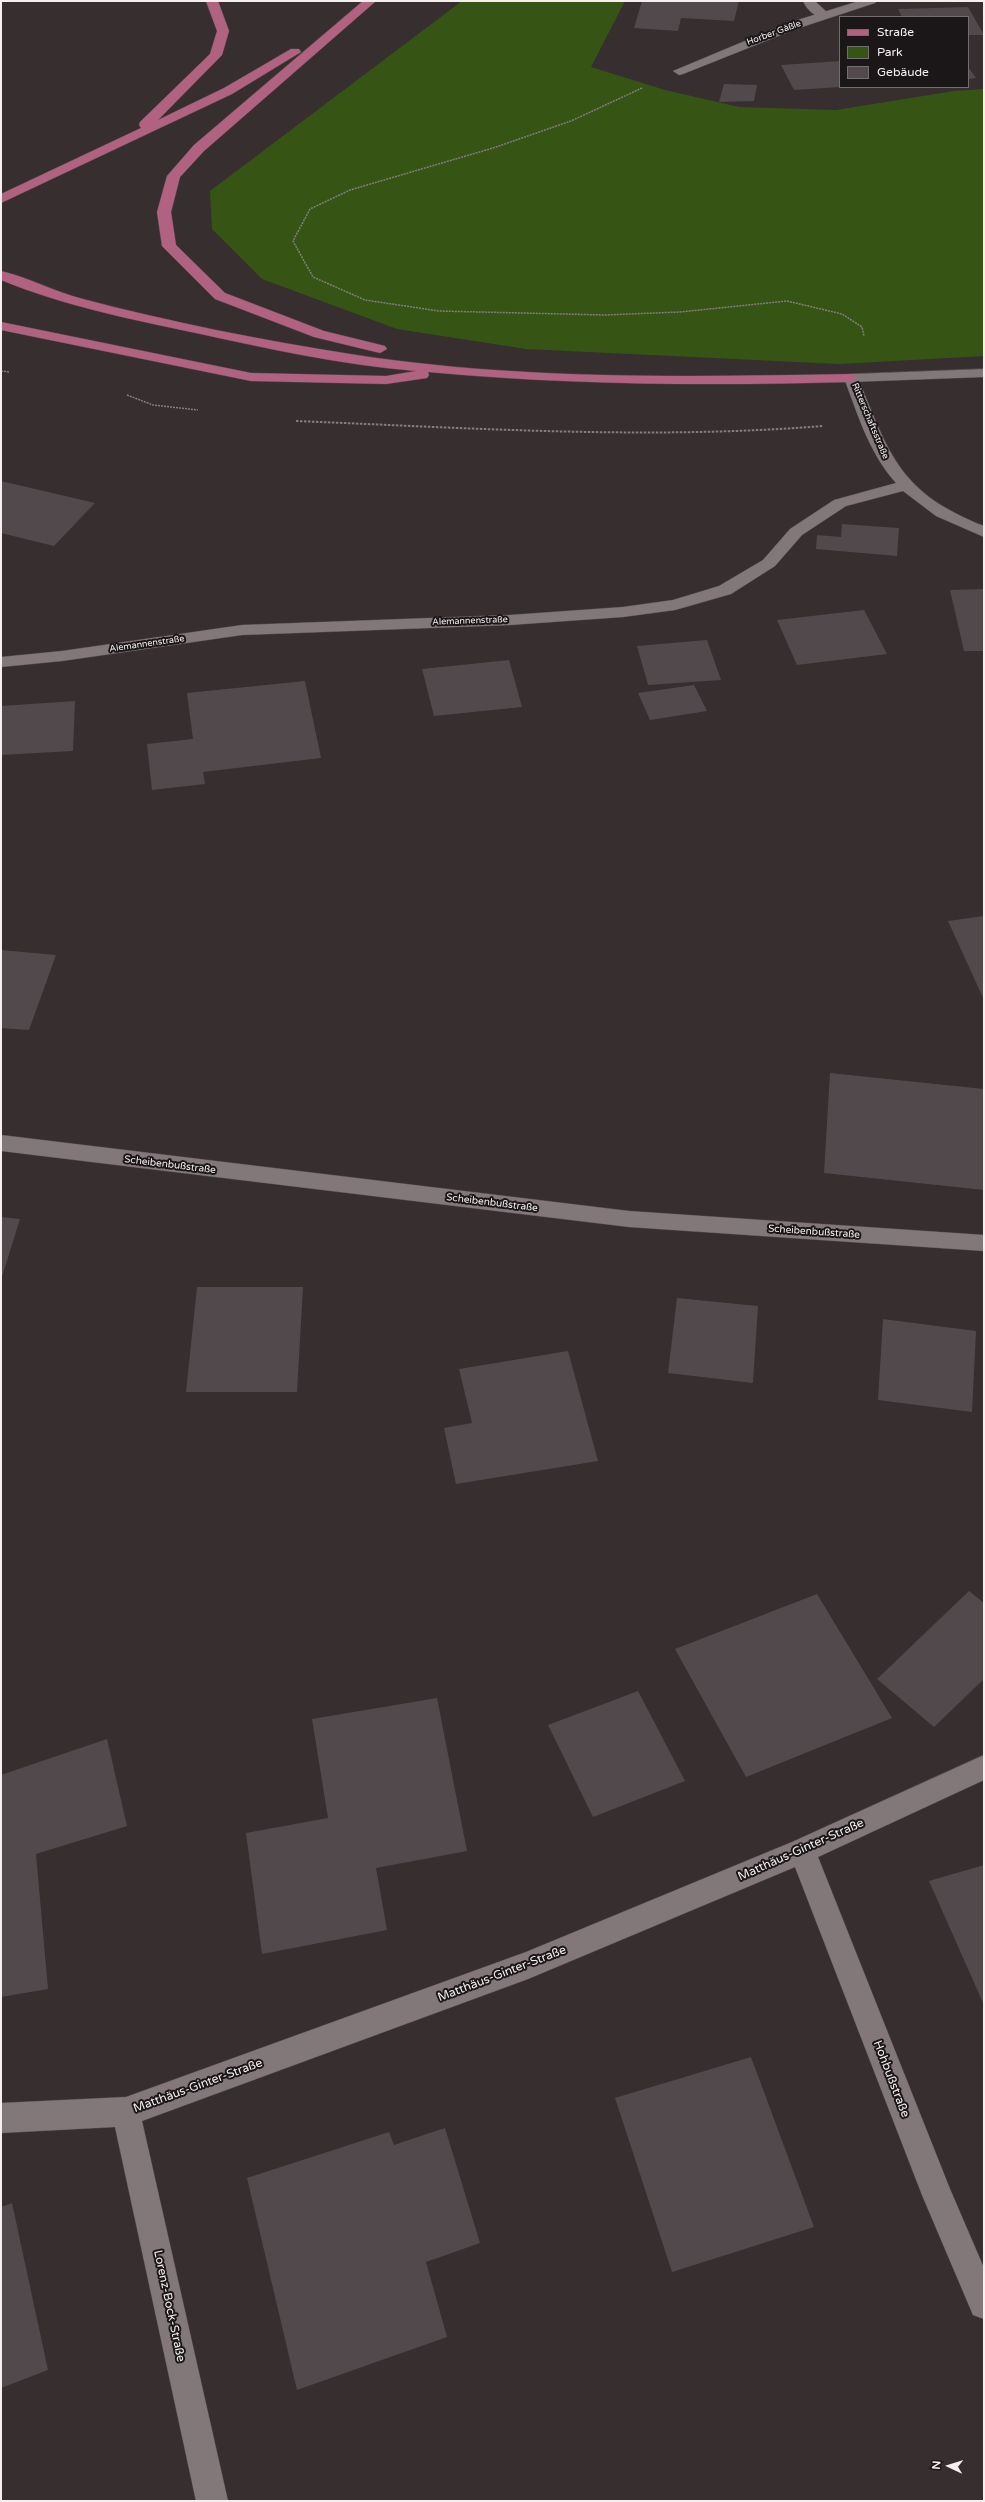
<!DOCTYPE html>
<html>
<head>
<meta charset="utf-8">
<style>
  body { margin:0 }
  #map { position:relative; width:985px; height:2502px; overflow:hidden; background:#372e30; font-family:"Varela Round",sans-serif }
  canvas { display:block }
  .frame { position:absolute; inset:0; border:2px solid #f5eff0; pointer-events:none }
  .legend { position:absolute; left:839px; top:16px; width:130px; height:72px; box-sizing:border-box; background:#1b1719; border:1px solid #726d6f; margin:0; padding:5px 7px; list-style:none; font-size:12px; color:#f5eff0 }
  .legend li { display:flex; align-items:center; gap:8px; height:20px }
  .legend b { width:20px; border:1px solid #726d6f }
  .north { position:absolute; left:929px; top:2446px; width:40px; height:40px; -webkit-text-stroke:3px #1b1719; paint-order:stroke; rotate:274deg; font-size:11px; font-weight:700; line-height:16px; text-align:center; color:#f5eff0 }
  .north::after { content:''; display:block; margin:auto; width:14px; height:18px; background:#f5eff0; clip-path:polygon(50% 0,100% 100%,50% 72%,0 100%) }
</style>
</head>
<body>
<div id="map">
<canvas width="985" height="2502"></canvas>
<div class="frame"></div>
<ul class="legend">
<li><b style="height:5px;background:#b16281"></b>Straße</li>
<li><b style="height:11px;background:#365514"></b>Park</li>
<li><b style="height:11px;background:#52494c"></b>Gebäude</li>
</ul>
<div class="north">N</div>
</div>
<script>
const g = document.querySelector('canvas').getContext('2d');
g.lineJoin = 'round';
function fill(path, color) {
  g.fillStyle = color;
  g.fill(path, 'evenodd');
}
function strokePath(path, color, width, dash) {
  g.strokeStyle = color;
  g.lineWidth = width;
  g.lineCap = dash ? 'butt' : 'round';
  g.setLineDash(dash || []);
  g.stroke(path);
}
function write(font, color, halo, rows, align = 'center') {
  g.font = font + ' "Varela Round",sans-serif';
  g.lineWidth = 4;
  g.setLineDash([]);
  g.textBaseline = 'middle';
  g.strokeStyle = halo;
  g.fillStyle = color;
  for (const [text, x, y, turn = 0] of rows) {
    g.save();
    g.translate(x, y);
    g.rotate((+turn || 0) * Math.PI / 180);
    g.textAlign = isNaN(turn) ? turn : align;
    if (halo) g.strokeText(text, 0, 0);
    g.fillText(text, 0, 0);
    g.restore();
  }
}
fill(new Path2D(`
  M462,1H625L591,67L665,90L739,107L836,110L954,91L984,89V356L839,364L526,349L397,329L262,279L212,229L210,191Z`), '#365514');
fill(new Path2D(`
  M642,1H739L734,21L681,18L678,31L634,28Z
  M968,7L984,35H968V17H902L898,9Z
  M840,61V87L794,90L781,65Z
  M968,67L976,78L968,79Z
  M724,84L757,85L754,101L719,102Z
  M1,481L95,503L54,546L1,533Z
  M842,524L899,528L897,556L816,549L817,535L841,537Z
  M984,589V651H964L950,590Z
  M864,610L887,654L797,665L777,620Z
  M707,640L721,680L648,685L637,646Z
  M509,660L522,707L434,716L422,669Z
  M305,681L321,758L203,772L205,784L152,790L147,744L193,739L187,693Z
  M694,685L707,711L650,720L638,693Z
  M75,701L73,751L1,755V706Z
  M984,916V1000L948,921Z
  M1,950L56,955L29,1030L1,1028Z
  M830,1073L984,1089V1190L824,1173Z
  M1,1217L20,1219L1,1280Z
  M197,1287H303L297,1392H186Z
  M677,1298L758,1306L753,1383L668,1373Z
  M883,1319L976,1331L972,1412L878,1400Z
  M568,1351L598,1461L456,1484L444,1428L472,1423L459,1369Z
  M969,1591L984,1603V1679L934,1727L877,1679Z
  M817,1594L892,1718L746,1777L675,1649Z
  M638,1691L685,1781L593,1817L548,1725Z
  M437,1698L467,1851L376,1868L387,1930L262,1954L246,1833L328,1818L312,1719Z
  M107,1739L127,1826L36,1854L48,1989L1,1997V1775Z
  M984,1865V2005L929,1881Z
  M751,2057L814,2227L672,2272L615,2098Z
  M445,2128L480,2243L426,2262L447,2337L297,2390L247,2178L389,2132L394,2145Z
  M12,2203L48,2370L1,2388V2207Z`), '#52494c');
const lane = new Path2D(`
  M803,1H815L830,15L824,19C814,16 807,10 803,1Z`);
const street = new Path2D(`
  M859,1H877L875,3L796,29L683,74L679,75L673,71L788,23Z
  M851,374L858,378C890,456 900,493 984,526V537L936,516L903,491L846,506L802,535L775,566L731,594L675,610L623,617L510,625L242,635L62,661L1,667V657L62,651L242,625L510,615L623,607L673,600L719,586L763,560L790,529L834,500L896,483C869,453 858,415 844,378Z
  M1,1135L629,1211L984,1235V1251L629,1227L1,1151Z
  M984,1755V1780L818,1857L950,2189L984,2268V2319L973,2315L922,2195L795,1867L528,1979L142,2121L228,2501H196L115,2127L1,2133V2103L126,2097L526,1952L792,1842Z`);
const secondary = new Path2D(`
  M984,369V377L851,382L844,378L851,374Z`);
const primary = new Path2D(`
  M206,1H218L229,31L222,55L158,120L224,88L291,49H299L301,52L232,94L1,203V194L141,128L139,125L140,122L210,54L217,31Z
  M363,1H376L204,151L180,177L171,212L176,245L225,293L324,331L385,346L387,349L380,353L314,337L215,299L162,246L157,212L167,176L194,145Z
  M1,271C28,277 55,292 83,299C170,322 261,340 350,354C515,380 685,377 851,374L858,378L851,382C710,386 568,385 428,372L429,375L427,378L386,384L251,381L1,330V322L251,373L386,376L416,371C342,365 269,349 196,333C130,319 64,306 1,280Z`);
strokePath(lane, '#524a4c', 1);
strokePath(street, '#524a4c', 1);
strokePath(secondary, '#524a4c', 1);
strokePath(primary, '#524a4c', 1);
strokePath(new Path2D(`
  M642,88L571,121L493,148L350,190L310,209L293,241L313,277L365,300L439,311L605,315L680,312L787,301L842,314L862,327L864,336
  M1,371L10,372
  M127,395L153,405L198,410`), '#857d7f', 1.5, [2, 1]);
strokePath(new Path2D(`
  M296,421C471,428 648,440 823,426`), '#857d7f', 2, [2.5, 1.5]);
fill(lane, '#82787a');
fill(street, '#82787a');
fill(secondary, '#82787a');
fill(primary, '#b16281');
write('9px', '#f5eff0', '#1b1719', [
  ["Horber Gäßle",774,33,-20],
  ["Ritterschaftsstraße",870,421,67],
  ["Alemannenstraße",470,621,-2],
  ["Alemannenstraße",147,644,-8]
]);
write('10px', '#f5eff0', '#1b1719', [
  ["Scheibenbußstraße",170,1165,7],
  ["Scheibenbußstraße",492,1203,7],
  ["Scheibenbußstraße",814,1232,4]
]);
write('12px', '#f5eff0', '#1b1719', [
  ["Matthäus-Ginter-Straße",801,1850,-24],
  ["Matthäus-Ginter-Straße",502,1974,-21],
  ["Hohbußstraße",891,2079,69],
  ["Matthäus-Ginter-Straße",198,2086,-20],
  ["Lorenz-Bock-Straße",169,2306,78]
]);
</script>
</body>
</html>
